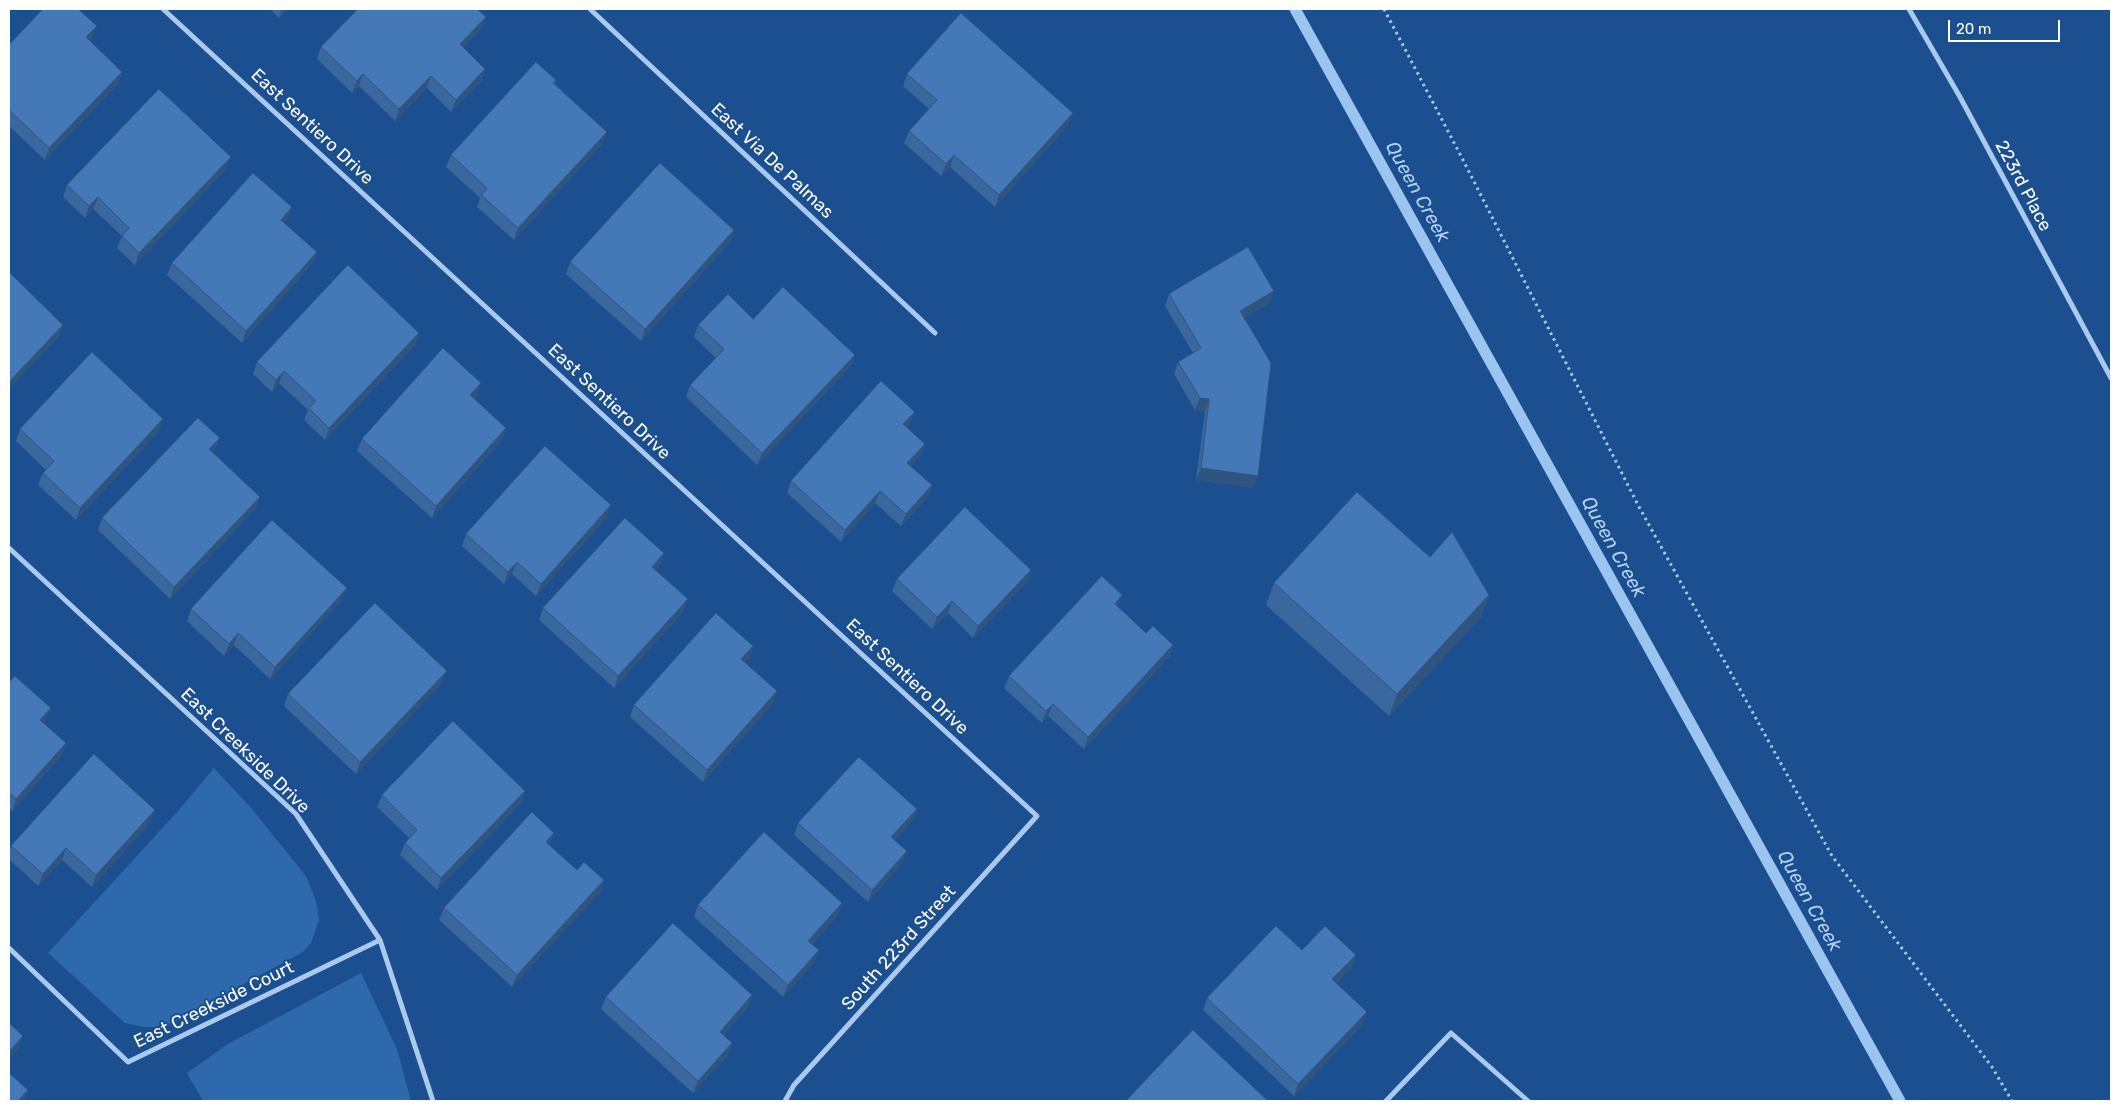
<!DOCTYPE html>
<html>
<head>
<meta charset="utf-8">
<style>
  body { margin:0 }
  #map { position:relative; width:2120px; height:1110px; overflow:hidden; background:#1b4f8f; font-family:Rubik,sans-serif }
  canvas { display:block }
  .frame { position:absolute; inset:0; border:10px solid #fff; pointer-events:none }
  .scale { position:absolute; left:1948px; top:20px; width:112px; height:22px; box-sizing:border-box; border:2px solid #fff; border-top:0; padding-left:6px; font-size:15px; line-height:18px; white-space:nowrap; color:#fff; -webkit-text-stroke:4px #1b4f8f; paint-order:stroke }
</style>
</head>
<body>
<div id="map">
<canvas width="2120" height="1110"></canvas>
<div class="frame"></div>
<div class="scale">20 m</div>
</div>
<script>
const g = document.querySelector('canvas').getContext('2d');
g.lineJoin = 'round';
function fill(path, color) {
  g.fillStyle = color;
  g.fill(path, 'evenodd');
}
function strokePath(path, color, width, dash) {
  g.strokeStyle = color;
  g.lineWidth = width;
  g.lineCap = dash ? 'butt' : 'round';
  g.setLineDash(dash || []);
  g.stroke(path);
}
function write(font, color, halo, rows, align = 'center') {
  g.font = font + ' Rubik,sans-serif';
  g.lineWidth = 4;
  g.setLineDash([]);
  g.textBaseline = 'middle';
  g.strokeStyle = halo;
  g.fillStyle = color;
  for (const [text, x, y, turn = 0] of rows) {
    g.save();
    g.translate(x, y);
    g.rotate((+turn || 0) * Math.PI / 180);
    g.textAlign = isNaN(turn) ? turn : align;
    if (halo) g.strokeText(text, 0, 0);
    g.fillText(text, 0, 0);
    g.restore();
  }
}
fill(new Path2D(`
  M214,768L252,809L306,876L316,901L319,920L311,943L303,952L164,1027H144L125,1023L48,953L178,811Z
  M361,973L397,1049L411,1101H203L187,1073L228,1044Z`), '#2e69ad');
strokePath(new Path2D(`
  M1295,9L1900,1101`), '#9cc4f0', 11);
strokePath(new Path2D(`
  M1384,9L1462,158L1638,505L1832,856L1992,1067L2012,1101`), '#a9c9ee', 3, [2.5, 4]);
strokePath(new Path2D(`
  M163,9L1037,816L794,1085L785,1101
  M590,9L935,333
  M1909,9L1960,97L2111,378
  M9,548L296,814L380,940L433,1101
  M9,948L128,1062L380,940
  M1386,1101L1451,1033L1528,1101`), '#a9c9ee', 5);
fill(new Path2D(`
  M270,9H288L279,18Z
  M486,17L481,29L463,48L485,69L481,81L451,112L427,88L395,121L359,86L352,93L317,59L321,47Z
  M92,38L90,41L122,72L118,84L45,160L9,126V45Z
  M907,74L1068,125L995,207L950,167L941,176L904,143L909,131L929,109L903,86Z
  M556,80L555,84L607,132L602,144L514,240L477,207L480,198L446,167L451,155Z
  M226,169L135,265L117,248L122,236L93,209L85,218L63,197L67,185Z
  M288,219L284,223L312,264L242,343L167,275L172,263Z
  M734,230L730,242L641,341L566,274L570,262Z
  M1169,294L1270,303L1244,318L1254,488L1196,480L1205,411L1195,410L1174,374L1178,362L1193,353L1165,306Z
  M753,319L855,355L850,367L757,465L686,397L690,385L716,358L694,337L698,325Z
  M419,333L415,345L325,440L304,420L308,410L279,383L272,392L253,374L257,362Z
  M477,395L474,398L506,428L502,440L432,518L357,451L362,439Z
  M910,424L907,427L925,444L920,456L911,466L932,485L928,497L901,526L875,503L841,542L787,493L791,481Z
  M20,429L159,431L76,520L38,485L43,473L46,470L16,441Z
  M215,450L213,452L260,497L255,509L170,599L98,530L102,518Z
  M607,517L536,596L512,574L504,584L462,546L466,534Z
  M664,553L660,565L655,570L684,611L614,688L539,620L543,608Z
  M1430,557L1489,595L1481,617L1389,716L1266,605L1274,583Z
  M1031,570L1027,582L973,638L948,613L932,629L892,591L897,579Z
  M1122,595L1118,607L1146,633L1173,645L1169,657L1084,749L1048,716L1042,723L1004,688L1009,676Z
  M342,600L270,679L234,645L224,656L187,621L191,609Z
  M753,646L749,658L745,662L777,691L773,703L703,782L630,717L634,705Z
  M9,683L46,720L44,723L66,743L62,755L12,811L9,809Z
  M442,683L356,774L284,706L288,694Z
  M525,791L521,803L437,890L400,855L405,843L409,838L377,807L382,795Z
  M917,809L912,821L895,840L902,863L868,902L794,835L798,823Z
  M151,822L92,887L62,860L38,886L9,859V853L11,846Z
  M577,870L604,880L600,892L512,987L439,920L444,908Z
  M842,903L838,915L812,944L815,962L783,997L694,917L698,905Z
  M1302,950L1352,967L1336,983L1363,1024L1294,1096L1203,1010L1207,998Z
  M752,995L748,1007L723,1035L732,1043L728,1055L693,1093L601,1009L606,997Z`), '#3a679d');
fill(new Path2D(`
  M282,9H288L279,18Z
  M486,17L481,29L455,56L460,44Z
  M97,26L92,38L82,49L86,37Z
  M485,69L481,81L451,112L456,100Z
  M122,72L118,84L45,160L49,148Z
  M363,74L359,86L352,93L357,81Z
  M431,76L427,88L395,121L399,109Z
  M1073,113L1068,125L995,207L999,195Z
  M607,132L602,144L514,240L518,228Z
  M954,155L950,167L941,176L946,164Z
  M231,157L226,169L135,265L139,253Z
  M98,197L93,209L85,218L89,206Z
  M292,207L288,219L277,232L281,220Z
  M734,230L730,242L641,341L645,329Z
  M317,252L312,264L242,343L246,331Z
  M1274,291L1270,303L1236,323L1240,311Z
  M63,325L59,337L9,389V382Z
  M419,333L415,345L325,440L329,428Z
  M855,355L850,367L757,465L762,453Z
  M284,371L279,383L272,392L276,380Z
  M481,383L477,395L466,407L470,395Z
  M1200,398L1209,399L1205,411L1195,410Z
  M915,412L910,424L899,436L903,424Z
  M163,419L159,431L76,520L80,508Z
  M506,428L502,440L432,518L436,506Z
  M220,438L215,450L205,461L209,449Z
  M925,444L920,456L903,475L907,463Z
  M1201,468L1258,476L1254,488L1196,480Z
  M932,485L928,497L901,526L906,514Z
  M880,491L875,503L841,542L845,530Z
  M260,497L255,509L170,599L174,587Z
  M611,505L607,517L536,596L541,584Z
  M664,553L660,565L648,579L652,567Z
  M517,562L512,574L504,584L508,572Z
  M1031,570L1027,582L973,638L978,626Z
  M347,588L342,600L270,679L275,667Z
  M1122,595L1118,607L1115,604Z
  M1489,595L1481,617L1389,716L1397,694Z
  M688,599L684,611L614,688L618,676Z
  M952,601L948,613L932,629L937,617Z
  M238,633L234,645L224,656L229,644Z
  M1173,645L1169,657L1084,749L1088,737Z
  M753,646L749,658L737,671L741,659Z
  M447,671L442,683L356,774L360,762Z
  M777,691L773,703L703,782L707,770Z
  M1053,704L1048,716L1042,723L1046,711Z
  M51,708L46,720L36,732L40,720Z
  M66,743L62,755L12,811L16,799Z
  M525,791L521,803L437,890L441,878Z
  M917,809L912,821L887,849L891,837Z
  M155,810L151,822L92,887L96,875Z
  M554,833L550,845L546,842Z
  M66,848L62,860L38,886L43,874Z
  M907,851L902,863L868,902L872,890Z
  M604,880L600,892L512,987L517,975Z
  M842,903L838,915L804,953L808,941Z
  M819,950L815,962L783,997L788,985Z
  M1356,955L1352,967L1328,991L1332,979Z
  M752,995L748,1007L715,1044L720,1032Z
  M1367,1012L1363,1024L1294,1096L1298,1084Z
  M23,1036L19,1048L9,1059V1052Z
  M732,1043L728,1055L693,1093L698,1081Z
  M28,1090L24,1101H18Z`), '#305480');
const building = new Path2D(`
  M43,9H78L97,26L86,37L122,72L49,148L9,110V45Z
  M358,9H477L486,17L460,44L485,69L456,100L431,76L399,109L363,74L357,81L321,47Z
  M961,13L1073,113L999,195L954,155L946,164L909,131L937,100L907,74Z
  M536,62L556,80L553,83L607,132L518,228L481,195L487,188L451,155Z
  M159,89L231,157L139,253L122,236L129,228L98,197L89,206L67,185Z
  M660,163L734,230L645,329L570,262Z
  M253,173L292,207L281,220L317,252L246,331L172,263Z
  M1248,247L1274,291L1240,311L1271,363L1258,476L1201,468L1209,399L1200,398L1178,362L1201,348L1169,294Z
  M348,265L419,333L329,428L309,408L316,401L284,371L276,380L257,362Z
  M9,272L63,325L9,382Z
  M783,287L855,355L762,453L690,385L724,349L698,325L728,294L753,319Z
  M443,348L481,383L470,395L506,428L436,506L362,439Z
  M92,352L163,419L80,508L43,473L54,461L20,429Z
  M881,381L915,412L903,424L925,444L907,463L932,485L906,514L880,491L845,530L791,481Z
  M198,418L220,438L209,449L260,497L174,587L102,518Z
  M545,446L611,505L541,584L517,562L508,572L466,534Z
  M1357,492L1430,557L1452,532L1489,595L1397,694L1274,583Z
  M965,507L1031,570L978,626L952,601L937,617L897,579Z
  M625,518L664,553L652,567L688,599L618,676L543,608Z
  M272,520L347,588L275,667L238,633L229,644L191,609Z
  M1102,576L1122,595L1115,604L1146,633L1153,626L1173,645L1088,737L1053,704L1046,711L1009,676Z
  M375,603L447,671L360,762L288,694Z
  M716,613L753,646L741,659L777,691L707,770L634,705Z
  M15,676L51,708L40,720L66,743L16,799L9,793V683Z
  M453,721L525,791L441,878L405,843L417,830L382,795Z
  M94,754L155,810L96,875L66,848L43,874L11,846Z
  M859,757L917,809L891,837L907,851L872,890L798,823Z
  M532,812L554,833L546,842L577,870L584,862L604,880L517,975L444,908Z
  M764,832L842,903L808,941L819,950L788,985L698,905Z
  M673,923L752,995L720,1032L732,1043L698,1081L606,997Z
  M1276,926L1302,950L1325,926L1356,955L1332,979L1367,1012L1298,1084L1207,998Z
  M9,1023L23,1036L9,1052Z
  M1193,1030L1268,1101H1126Z
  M9,1073L28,1090L18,1101H9Z`);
fill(building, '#4478b7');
strokePath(building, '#305480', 1);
write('18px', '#fff', '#1b4f8f', [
  ["East Sentiero Drive",312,127,43],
  ["East Via De Palmas",772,161,43],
  ["223rd Place",2023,186,62],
  ["East Sentiero Drive",609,402,43],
  ["East Sentiero Drive",907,677,43],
  ["East Creekside Drive",245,751,44],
  ["South 223rd Street",899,948,-48],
  ["East Creekside Court",214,1005,-26]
]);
write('italic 19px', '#b5d3f5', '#1b4f8f', [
  ["Queen Creek",1417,192,61],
  ["Queen Creek",1613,547,61],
  ["Queen Creek",1809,901,61]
]);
</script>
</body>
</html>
